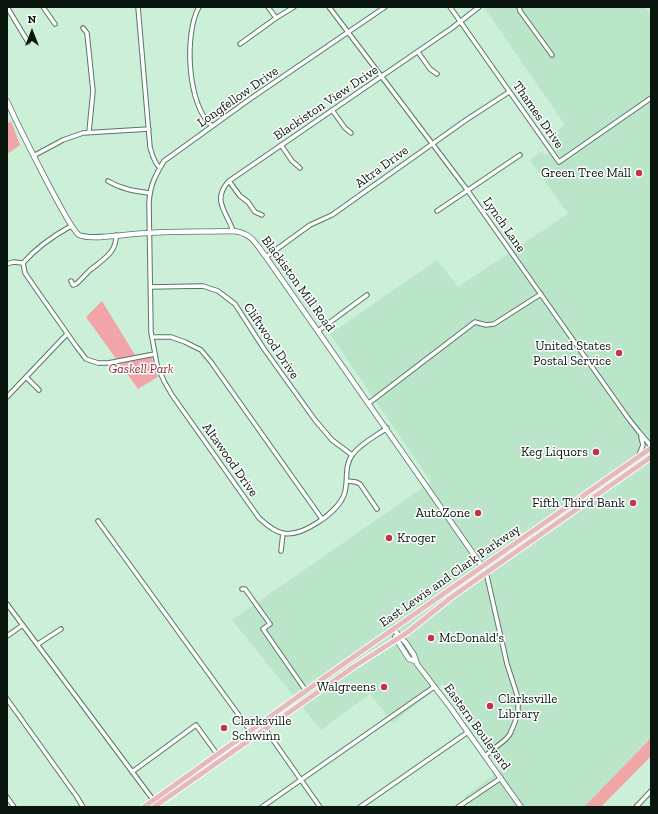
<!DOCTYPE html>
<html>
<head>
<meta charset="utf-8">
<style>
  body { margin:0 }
  #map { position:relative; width:658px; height:814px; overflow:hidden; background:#ccefd7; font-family:"Zilla Slab",serif }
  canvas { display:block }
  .frame { position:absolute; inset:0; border:8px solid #09160e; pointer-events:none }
  .north { position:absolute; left:12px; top:12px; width:40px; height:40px; -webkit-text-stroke:3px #fff; paint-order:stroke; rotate:0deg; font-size:11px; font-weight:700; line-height:16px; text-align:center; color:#09160e }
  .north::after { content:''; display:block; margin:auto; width:14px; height:18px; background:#09160e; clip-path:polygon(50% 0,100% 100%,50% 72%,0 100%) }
</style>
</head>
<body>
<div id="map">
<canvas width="658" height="814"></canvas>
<div class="frame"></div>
<div class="north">N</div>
</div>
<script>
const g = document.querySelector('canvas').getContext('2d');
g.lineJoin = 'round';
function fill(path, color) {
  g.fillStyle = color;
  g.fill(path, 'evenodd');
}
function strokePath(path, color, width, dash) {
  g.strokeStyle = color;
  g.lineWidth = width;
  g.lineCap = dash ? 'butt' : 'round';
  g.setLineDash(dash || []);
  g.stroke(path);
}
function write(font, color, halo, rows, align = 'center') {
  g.font = font + ' "Zilla Slab",serif';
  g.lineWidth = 3;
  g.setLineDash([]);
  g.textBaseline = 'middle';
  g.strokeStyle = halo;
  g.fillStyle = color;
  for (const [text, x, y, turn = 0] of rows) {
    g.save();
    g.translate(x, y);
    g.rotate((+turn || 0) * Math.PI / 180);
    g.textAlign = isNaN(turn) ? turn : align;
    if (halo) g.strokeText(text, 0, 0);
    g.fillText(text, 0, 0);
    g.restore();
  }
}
fill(new Path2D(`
  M484,7H644L651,16V738L584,807H470L464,797L502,769L442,684L393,723L370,694L321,730L232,620L431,482L330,334L437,260L458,287L568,214L530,160L542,151L545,155L550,153L561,158L548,137L565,125Z`), '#bae5c8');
fill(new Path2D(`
  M11,121L20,145L7,154V124Z
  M102,301L135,355L150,352L158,377L138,389L86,317Z
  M651,738V756L601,807H584Z`), '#f2a5a9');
const minor = new Path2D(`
  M7,7L28,42
  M43,7L55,24
  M138,7L150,147C152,154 154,163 160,168
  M199,7C184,33 187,106 212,126
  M268,7L276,18
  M329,7L468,191L628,418L639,432L651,446
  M385,7L250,99L164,161C155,176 150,185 149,203L151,332L157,365L164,381L172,395L259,518C266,524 273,531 282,533C301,538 337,513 344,495C349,482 343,466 353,454C361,443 376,436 387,428
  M450,7L559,162L651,98
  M519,7L520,11L552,55
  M83,28L87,33L93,91L89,132
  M240,44L276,18L294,7
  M418,52L430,69L437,74
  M332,110L345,128L351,133
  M281,145L292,161L300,168
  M35,155L63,140L83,133L149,129
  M108,181C121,189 134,191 149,193
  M229,181L240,196L248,202L255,212L262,215
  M437,211L520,155
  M233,231C227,212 211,200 229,181L452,28L479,7
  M266,257L310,225L332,215L466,120L509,92
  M23,263L25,273L36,289L76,346L86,359L98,363H108L155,354
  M7,264L13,262L23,263C36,248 53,236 71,226
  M71,281L73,285L76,284C81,280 85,275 89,271C102,260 117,253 116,235
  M150,287L203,286L218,291L235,304L264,349L315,420L332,440L352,455
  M318,331L367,295
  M152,337H171L185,342L201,350L211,362L322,519
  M26,377L39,390
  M7,397L67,334
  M369,403L475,322L486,325L494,324L541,294
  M639,455L643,445L641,437
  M347,481L356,482L360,484L377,509
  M98,521L254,736
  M281,551L283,533
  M242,589H245L270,624L263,629L306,691
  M7,604L154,801
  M7,636L23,625
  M38,644L61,629
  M7,699L77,797L83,807
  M261,723L320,807
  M485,756L506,739L510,734L515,722L518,711V698L507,664L486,572
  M132,772L196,725L217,754
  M7,797L14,807
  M262,807L434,687
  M360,807L468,732
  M458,807L501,778
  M636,807L651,791`);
const secondary = new Path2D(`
  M7,101C15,119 69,229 79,235C92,241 132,233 148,233C176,231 205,232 233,231C252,233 255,243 266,257L486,572
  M393,629L406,643L414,655L417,664L450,707L521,807
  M395,637L409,659L415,661`);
const primary = new Path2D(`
  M144,807L335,670L651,448
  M154,807L355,666L408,632L453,596L651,457`);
strokePath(minor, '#577762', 5.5);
strokePath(secondary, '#577762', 6);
strokePath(primary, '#fff', 7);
strokePath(minor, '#fff', 3.5);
strokePath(secondary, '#fff', 4.5);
strokePath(primary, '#e6babc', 5);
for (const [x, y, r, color] of [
  [639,173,4,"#c3334c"],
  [619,353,4,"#c3334c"],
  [596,452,4,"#c3334c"],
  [633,503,4,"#c3334c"],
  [478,513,4,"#c3334c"],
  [389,538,4,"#c3334c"],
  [431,638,4,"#c3334c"],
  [384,687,4,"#c3334c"],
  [490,706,4,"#c3334c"],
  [224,728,4,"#c3334c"]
]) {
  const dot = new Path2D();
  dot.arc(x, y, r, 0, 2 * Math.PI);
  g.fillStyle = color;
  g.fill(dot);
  strokePath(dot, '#fff', 1.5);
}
write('13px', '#09160e', '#fff', [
  ["Longfellow Drive",238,97,-35],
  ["Blackiston View Drive",326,103,-34],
  ["Thames Drive",538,115,55],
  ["Altra Drive",382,167,-36],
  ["Lynch Lane",504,225,55],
  ["Blackiston Mill Road",298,284,54],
  ["Cliftwood Drive",271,341,56],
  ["Altawood Drive",230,460,55],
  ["East Lewis and Clark Parkway",450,576,-35],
  ["Eastern Boulevard",477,727,54]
]);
write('13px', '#09160e', '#fff', [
  ["Green Tree Mall",631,173],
  ["United States",611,346],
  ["Postal Service",611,361],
  ["Keg Liquors",588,452],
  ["Fifth Third Bank",625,503],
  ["AutoZone",470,513],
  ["Kroger",397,538,"left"],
  ["McDonald's",439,638,"left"],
  ["Walgreens",376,687],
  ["Clarksville",498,699,"left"],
  ["Library",498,714,"left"],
  ["Clarksville",232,721,"left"],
  ["Schwinn",232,736,"left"]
], 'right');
write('italic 13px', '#902839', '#fff', [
  ["Gaskell Park",141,369]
]);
</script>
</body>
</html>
